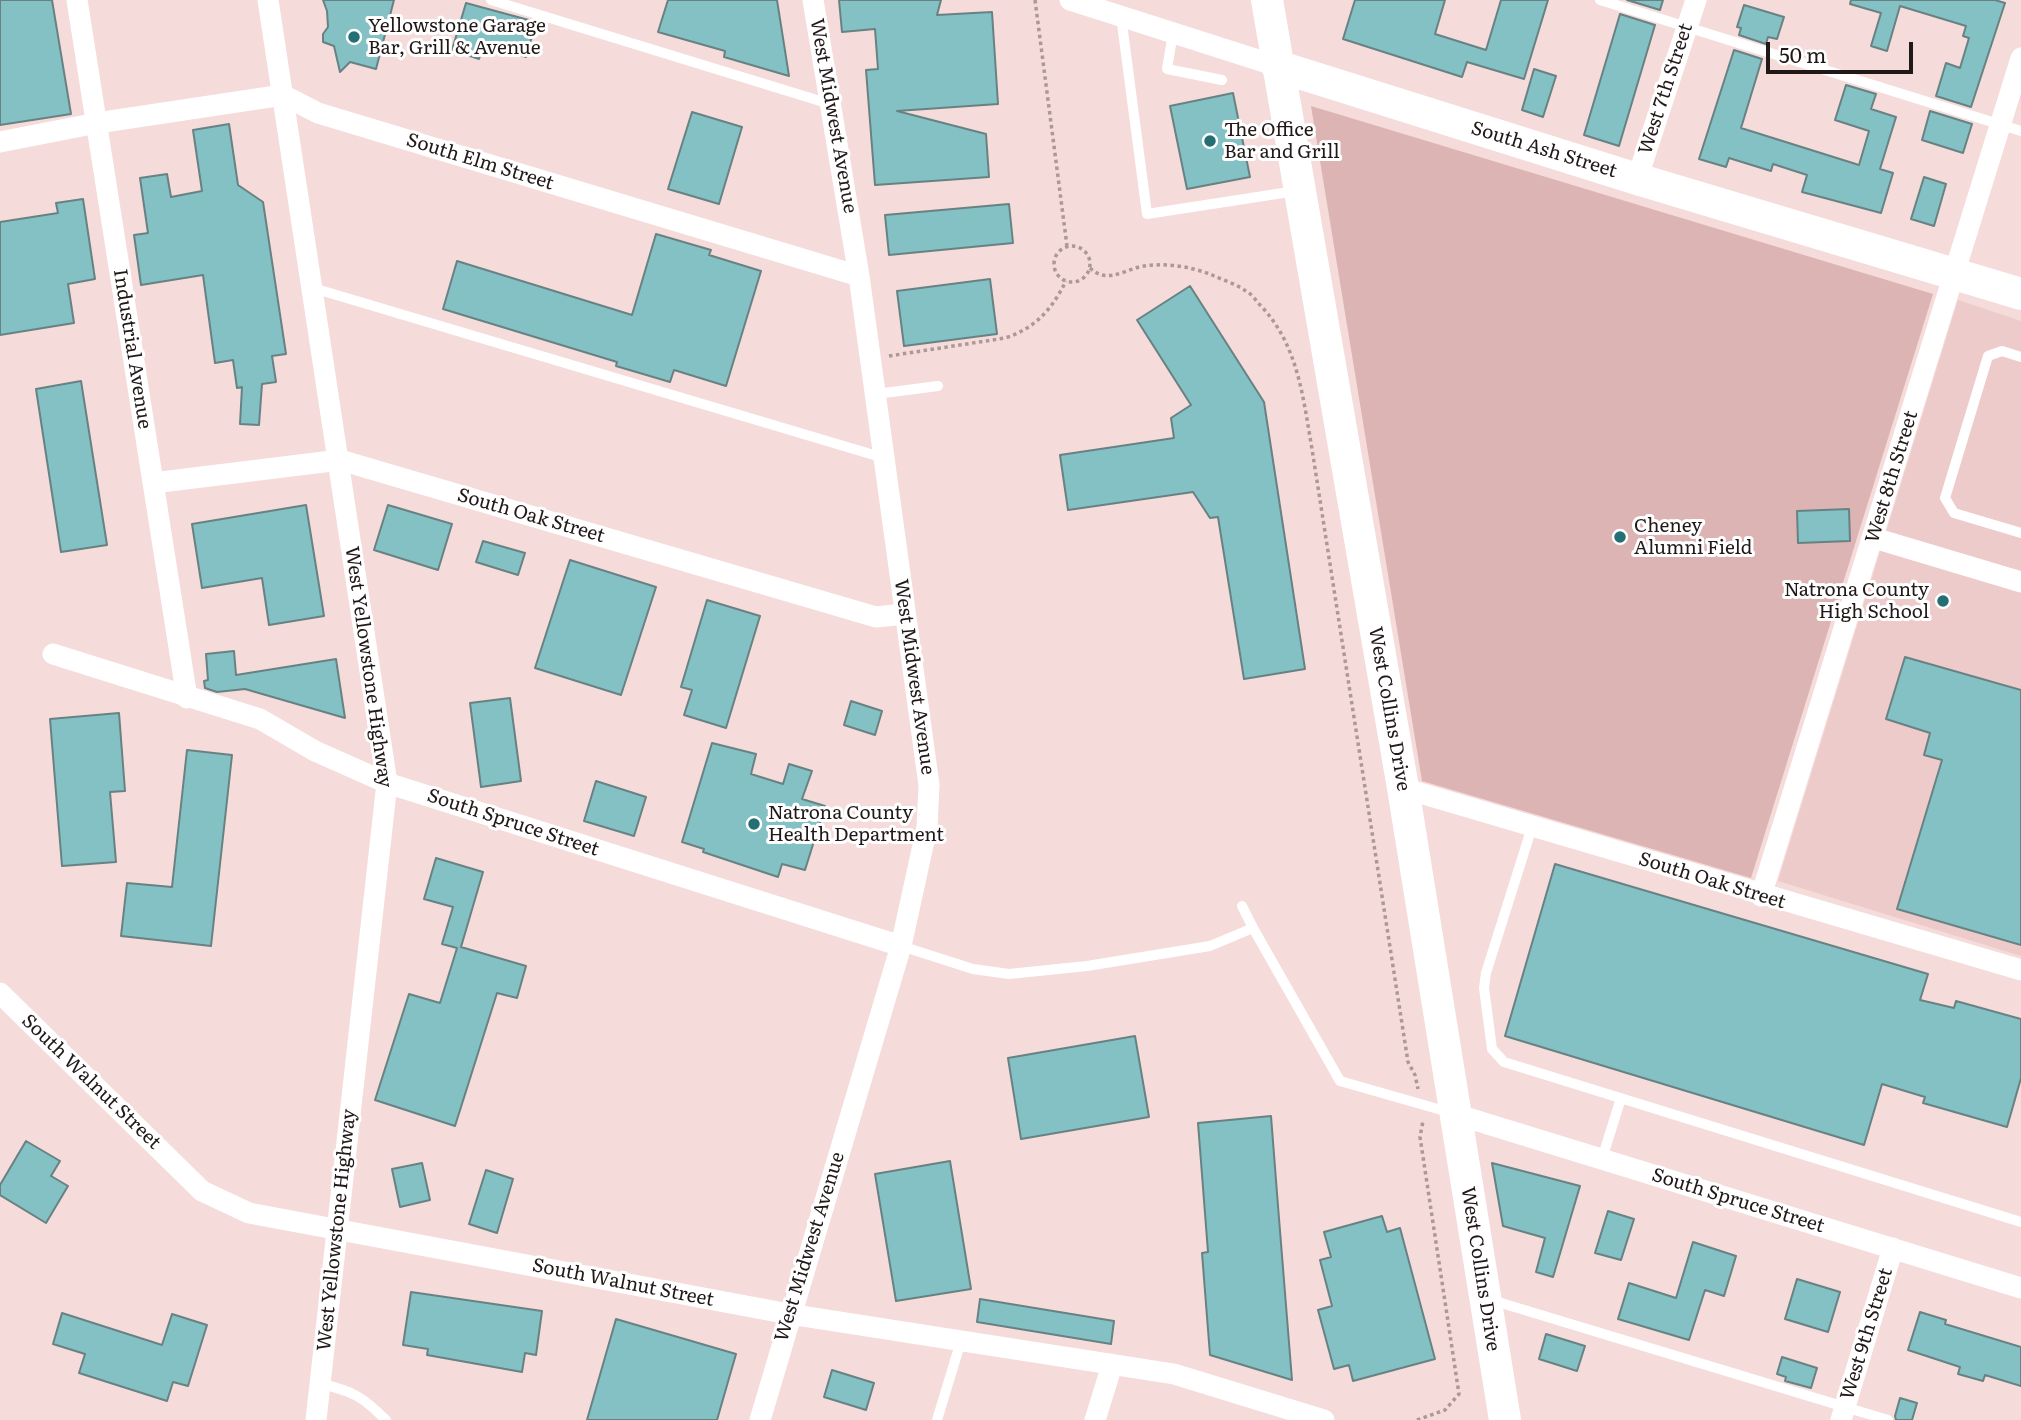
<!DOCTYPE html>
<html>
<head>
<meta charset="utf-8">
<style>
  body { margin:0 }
  #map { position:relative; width:2021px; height:1420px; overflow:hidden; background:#f5dbda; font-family:Literata,serif }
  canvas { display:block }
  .scale { position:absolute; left:1766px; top:42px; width:147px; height:32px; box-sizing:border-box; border:4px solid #211818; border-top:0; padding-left:9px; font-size:21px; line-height:24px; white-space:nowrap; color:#211818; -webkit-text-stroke:5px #fff; paint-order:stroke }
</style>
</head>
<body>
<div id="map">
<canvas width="2021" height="1420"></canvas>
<div class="scale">50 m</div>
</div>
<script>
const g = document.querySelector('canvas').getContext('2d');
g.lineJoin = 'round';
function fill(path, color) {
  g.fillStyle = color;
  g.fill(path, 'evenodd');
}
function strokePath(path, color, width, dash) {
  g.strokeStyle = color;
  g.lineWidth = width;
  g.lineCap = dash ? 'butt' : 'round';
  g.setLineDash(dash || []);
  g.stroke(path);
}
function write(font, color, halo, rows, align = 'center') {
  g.font = font + ' Literata,serif';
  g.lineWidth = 6;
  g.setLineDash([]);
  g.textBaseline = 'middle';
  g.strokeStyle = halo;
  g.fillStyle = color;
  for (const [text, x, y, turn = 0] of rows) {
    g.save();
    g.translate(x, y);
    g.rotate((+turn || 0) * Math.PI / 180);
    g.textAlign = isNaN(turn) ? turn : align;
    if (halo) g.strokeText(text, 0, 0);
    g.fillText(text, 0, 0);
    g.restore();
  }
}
fill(new Path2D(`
  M1958,300L2021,321V956L1778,881Z`), '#edcbca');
fill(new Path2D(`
  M1311,106L1933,294L1751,878L1422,781Z`), '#dcb4b3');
const building = new Path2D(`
  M0,0H52L71,114L0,125Z
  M323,0H394L376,69L350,62L340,72L334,46L323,42V34L328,27L327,11Z
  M668,0H777L789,76L724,57L725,51L658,32Z
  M839,0H941L937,15L992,12L998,104L897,111L986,134L989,177L875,185L866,70L878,69L875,29L842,32Z
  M1355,0H1445L1435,34L1486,50L1501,0H1548L1524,79L1467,62L1462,77L1343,39Z
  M1627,0H1663L1660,10Z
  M1851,0H1995L2005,3L1971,107L1936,96L1946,63L1960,68L1969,38L1963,36L1966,26L1900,6L1887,51L1871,46L1881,13L1850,4Z
  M466,3L536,22L526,57L484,44L479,59L452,50Z
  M1744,5L1784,17L1777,39L1768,37L1766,44L1739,35L1741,28L1737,27Z
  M1620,14L1655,25L1619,146L1584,135Z
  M1734,50L1762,59L1741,128L1859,165L1869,131L1835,120L1846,85L1876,94L1871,109L1896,117L1880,169L1893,173L1881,213L1802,192L1807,175L1773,164L1771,171L1729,158L1726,167L1699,159Z
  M1534,69L1556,76L1543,117L1522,110Z
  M1233,93L1250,177L1187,189L1170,106Z
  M1930,111L1972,124L1963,153L1922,140Z
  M692,112L742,127L719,204L668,189Z
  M229,124L238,185L263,202L286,354L272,356L276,382L262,384L259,425L240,424L242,387L237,388L233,360L215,363L203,275L141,285L134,235L148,233L140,178L167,174L171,197L202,191L193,130Z
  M1924,177L1946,184L1934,226L1911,219Z
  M83,199L95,279L68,284L74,323L0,335V222L58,213L56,203Z
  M1009,204L1013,243L889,255L885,215Z
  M656,234L711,250L709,255L761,271L726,386L674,370L670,382L616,366L617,362L443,309L457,261L632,315Z
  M990,279L997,334L904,346L897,291Z
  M1190,286L1264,402L1305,669L1244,679L1218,517L1210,518L1193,492L1068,510L1060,455L1174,438L1171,418L1191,405L1137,320Z
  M81,381L107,545L61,552L36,389Z
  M306,505L324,616L269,625L262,578L202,588L192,524Z
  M388,505L452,524L438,570L374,550Z
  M1849,509L1850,541L1798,543L1797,511Z
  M483,541L525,553L518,575L476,562Z
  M570,560L656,587L621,695L535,668Z
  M707,600L760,616L726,728L684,715L692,690L681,687Z
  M234,651L236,675L336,659L345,718L245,689L217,692L205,688L204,681L208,680L206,654Z
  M1905,657L2021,690V945L1897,909L1942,760L1924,755L1930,733L1886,719Z
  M510,698L521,781L481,787L470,703Z
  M851,701L882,711L875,735L844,725Z
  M119,713L125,791L110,792L116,862L62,866L50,719Z
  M712,743L756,754L751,774L783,784L789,764L812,771L802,799L825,806L805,870L782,864L778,877L703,852L704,849L682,842Z
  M187,750L232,755L211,946L121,936L127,883L172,887Z
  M596,781L646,797L634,836L584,821Z
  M436,858L483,872L461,947L526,966L517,998L497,993L455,1126L375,1100L409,994L440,1003L457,948L442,944L453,907L424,899Z
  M1555,864L1928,974L1920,1000L1954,1008L1956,1001L2021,1019V1078L2007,1127L1923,1103L1925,1097L1882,1084L1864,1145L1505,1036Z
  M1135,1036L1149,1117L1021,1139L1008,1058Z
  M1271,1116L1278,1206L1292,1380L1210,1355L1202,1253L1208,1252L1198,1123Z
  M26,1141L60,1161L51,1176L68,1186L46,1223L0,1195V1185Z
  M950,1161L971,1289L896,1301L875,1174Z
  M422,1163L430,1200L400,1207L392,1169Z
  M1492,1163L1580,1186L1553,1277L1536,1272L1545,1238L1503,1226Z
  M486,1170L513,1179L497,1233L469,1224Z
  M1608,1211L1634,1219L1621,1260L1595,1253Z
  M1382,1216L1387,1232L1400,1228L1435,1359L1353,1381L1349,1365L1334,1369L1318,1310L1332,1306L1320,1260L1331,1257L1324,1232Z
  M1693,1242L1736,1256L1724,1296L1705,1290L1689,1340L1618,1319L1629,1283L1676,1298Z
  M1797,1279L1840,1292L1828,1332L1785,1319Z
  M411,1292L542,1311L536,1355L525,1353L522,1372L427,1355L428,1349L403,1345Z
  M980,1299L1114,1321L1111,1344L977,1322Z
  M1920,1312L1946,1320L1945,1324L2021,1347V1386L1985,1375L1983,1381L1958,1374L1960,1367L1908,1350Z
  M62,1313L162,1345L172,1314L207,1325L188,1386L173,1382L167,1401L79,1373L85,1354L53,1344Z
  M616,1319L736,1354L717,1420H587Z
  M1546,1334L1585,1346L1577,1371L1539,1359Z
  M1782,1357L1817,1368L1811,1388L1785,1381L1786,1377L1777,1374Z
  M832,1370L874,1383L866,1410L824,1397Z
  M1900,1398L1917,1403L1912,1420H1896L1895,1416Z`);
fill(building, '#83c1c5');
strokePath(building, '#688283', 2);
strokePath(new Path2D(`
  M1035,0L1067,246
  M1054 264a18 18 0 1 1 36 0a18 18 0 1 1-36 0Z
  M1090,268C1105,283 1121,272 1139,267C1162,262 1190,266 1212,275C1223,280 1236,284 1246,291C1252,294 1256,301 1261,306C1298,345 1303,397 1312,449L1408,1062L1415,1075L1418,1089
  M889,356L1005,338C1036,328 1052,309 1066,281
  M1417,1420L1445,1410L1459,1394L1420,1137L1423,1121`), '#ad9898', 3.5, [3.5, 3.5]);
strokePath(new Path2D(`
  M491,0L830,104
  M1600,0L2021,131
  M1121,16L1147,214L1296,191
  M1173,33L1167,69L1222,80
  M313,288L884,458
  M2021,357L2002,351L1988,356L1945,498L1954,513L2021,533
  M876,394L938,386
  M1532,827L1486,973L1484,988L1492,1049L1504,1062L2021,1222
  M1242,906L1253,928
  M901,946L973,969L1009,974L1087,966L1210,946L1253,928L1340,1081L1452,1113
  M1602,1159L1621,1098
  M1488,1299L1888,1420
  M321,1384C353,1391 363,1397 386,1420
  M937,1420L961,1341`), '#fff', 10);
strokePath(new Path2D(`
  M77,0L187,698
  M268,0L387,783L316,1420
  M1070,0L1277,66
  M0,142L97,123L283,95L318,113L859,276
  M1637,179L1696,0
  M153,483L340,460L876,617L904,614
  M1874,538L2021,582
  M53,654L260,719L315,751L387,783L901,946
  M1403,788L2021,970
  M1761,896L2021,58
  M0,993L202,1191L249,1213L789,1314L1174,1374L1324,1420
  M1455,1114L2021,1288
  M760,1420L901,946L927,827L929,785L859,276L813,0
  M1095,1420L1112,1365
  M1841,1420L1893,1248`), '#fff', 21);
strokePath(new Path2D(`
  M1267,0L1403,788L1505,1420
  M1277,66L1637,179L2021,294`), '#fff', 32);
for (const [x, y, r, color] of [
  [354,37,7,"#246f74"],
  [1210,141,7,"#246f74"],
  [1620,537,7,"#246f74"],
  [1943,601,7,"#246f74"],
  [754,824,7,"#246f74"]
]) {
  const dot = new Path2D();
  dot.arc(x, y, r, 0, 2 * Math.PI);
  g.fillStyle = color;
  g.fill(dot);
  strokePath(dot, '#fff', 2.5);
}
write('19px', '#211818', '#fff', [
  ["Yellowstone Garage",368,26],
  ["Bar, Grill & Avenue",368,48],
  ["The Office",1224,130],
  ["Bar and Grill",1224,152],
  ["Cheney",1634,526],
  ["Alumni Field",1634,548],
  ["Natrona County",1929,590,"right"],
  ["High School",1929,612,"right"],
  ["Natrona County",768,813],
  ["Health Department",768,835]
], 'left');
write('19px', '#211818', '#fff', [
  ["West 7th Street",1666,89,-72],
  ["West Midwest Avenue",833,116,80],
  ["South Ash Street",1544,150,17],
  ["South Elm Street",480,162,17],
  ["Industrial Avenue",132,349,81],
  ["West 8th Street",1892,477,-73],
  ["South Oak Street",531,516,16],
  ["West Yellowstone Highway",368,667,82],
  ["West Midwest Avenue",914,677,82],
  ["West Collins Drive",1389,709,80],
  ["South Spruce Street",513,823,18],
  ["South Oak Street",1712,881,17],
  ["South Walnut Street",91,1082,44],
  ["South Spruce Street",1738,1201,17],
  ["West Yellowstone Highway",337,1230,-84],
  ["West Midwest Avenue",810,1247,-73],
  ["West Collins Drive",1480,1269,81],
  ["South Walnut Street",623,1283,11],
  ["West 9th Street",1867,1334,-73]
]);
</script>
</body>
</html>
